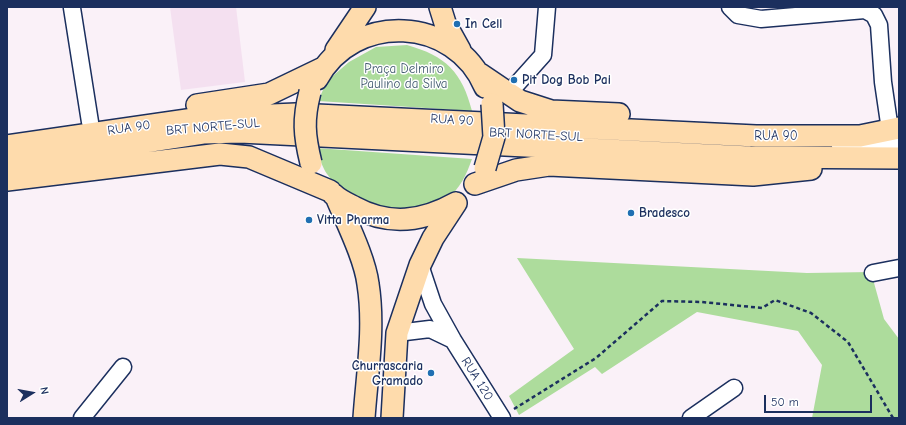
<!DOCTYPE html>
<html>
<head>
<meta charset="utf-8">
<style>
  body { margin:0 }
  #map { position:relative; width:906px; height:425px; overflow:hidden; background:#faf1f8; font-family:"Comic Neue",sans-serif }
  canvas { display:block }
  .frame { position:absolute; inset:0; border:8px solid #1b2f5e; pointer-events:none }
  .north { position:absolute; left:12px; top:373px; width:40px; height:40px; -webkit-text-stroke:3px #fff; paint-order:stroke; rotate:79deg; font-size:11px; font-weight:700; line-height:16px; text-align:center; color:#1b2f5e }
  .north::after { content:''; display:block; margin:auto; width:14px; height:18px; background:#1b2f5e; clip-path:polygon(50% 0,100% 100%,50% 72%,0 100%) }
  .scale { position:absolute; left:764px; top:395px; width:108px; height:18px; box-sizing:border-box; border:2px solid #1b2f5e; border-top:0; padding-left:5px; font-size:12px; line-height:14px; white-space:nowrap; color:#1b2f5e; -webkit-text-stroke:3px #fff; paint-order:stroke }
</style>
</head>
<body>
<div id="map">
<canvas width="906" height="425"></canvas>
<div class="frame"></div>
<div class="north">N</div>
<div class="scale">50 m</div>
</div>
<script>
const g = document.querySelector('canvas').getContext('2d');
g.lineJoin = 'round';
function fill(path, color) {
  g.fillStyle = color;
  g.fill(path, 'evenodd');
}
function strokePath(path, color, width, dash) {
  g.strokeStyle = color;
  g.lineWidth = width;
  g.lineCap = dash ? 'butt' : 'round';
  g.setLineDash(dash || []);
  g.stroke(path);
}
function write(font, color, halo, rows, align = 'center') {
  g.font = font + ' "Comic Neue",sans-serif';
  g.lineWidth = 3;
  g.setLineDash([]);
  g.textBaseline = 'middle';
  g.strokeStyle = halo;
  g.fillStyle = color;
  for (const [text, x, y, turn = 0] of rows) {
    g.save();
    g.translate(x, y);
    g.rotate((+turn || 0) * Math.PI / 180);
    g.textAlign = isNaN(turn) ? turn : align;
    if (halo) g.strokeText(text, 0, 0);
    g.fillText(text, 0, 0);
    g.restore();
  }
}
fill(new Path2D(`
  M170,7H236L245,82L181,90Z`), '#f4e0f0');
fill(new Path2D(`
  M407,45C446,56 462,72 472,111L318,101L327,81L349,62L376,47Z
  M316,148L472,159C467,173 460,190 446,199C408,224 353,209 327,174C322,167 319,156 316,148Z
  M517,258L807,273L871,272L884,319L899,339V418H812L822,365L798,331L697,312L602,374L595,367L519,415L509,396L574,349Z`), '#addc9c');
const minor = new Path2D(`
  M730,7L738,15L761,19L865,10L874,15L879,25L883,82L889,123
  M72,8L90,122
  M508,94L543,55L547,7
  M840,146L899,143
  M420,265L433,304L453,340L502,418
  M873,273L899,268
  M397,333L430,329L453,340
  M82,418L123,367
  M691,418L734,388`);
const major = new Path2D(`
  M440,7L445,23L460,50
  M336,50L365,7
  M480,74L520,101L551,111L619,114
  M317,79C354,11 455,16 485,87
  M197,105L269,94L323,68
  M7,146L201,118L296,114L756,136H860L899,128
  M7,163L203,133L240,132L750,157L899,158
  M7,180L220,154L249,157L330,191
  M475,184L516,170L549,165L753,175L811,169
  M333,194C339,200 346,203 354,207C389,226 422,222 456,203
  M337,199C347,223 365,259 368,284C375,328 367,374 364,418
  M392,418L397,333L420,265L433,238L456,203`);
strokePath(minor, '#1b2f5e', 19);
strokePath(major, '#1b2f5e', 24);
strokePath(new Path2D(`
  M514,409L596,358L662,301L702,302L762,308L775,300L811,313L848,342L893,418`), '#1b2f5e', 2.5, [4, 3]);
strokePath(minor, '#fff', 16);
strokePath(major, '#fedbac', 21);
const majorBridge = new Path2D(`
  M310,92C303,119 304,135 311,163
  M485,168L494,137L492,104`);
strokePath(majorBridge, '#1b2f5e', 24, []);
strokePath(majorBridge, '#fedbac', 21);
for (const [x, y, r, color] of [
  [457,24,4,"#1f6fb2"],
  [514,80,4,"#1f6fb2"],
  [631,213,4,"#1f6fb2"],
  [309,220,4,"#1f6fb2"],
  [431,373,4,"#1f6fb2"]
]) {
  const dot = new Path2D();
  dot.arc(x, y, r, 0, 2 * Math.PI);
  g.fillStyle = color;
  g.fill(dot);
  strokePath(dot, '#fff', 1.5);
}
write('bold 13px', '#1b2f5e', '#fff', [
  ["In Cell",465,24],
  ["Pit Dog Bob Pai",522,80],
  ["Bradesco",639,213],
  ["Vitta Pharma",317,220],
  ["Churrascaria",423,366,"right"],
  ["Gramado",423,381,"right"]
], 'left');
write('13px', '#405a6e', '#fff', [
  ["Praça Delmiro",404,69],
  ["Paulino da Silva",404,84]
]);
write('13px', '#1b2f5e', '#fff', [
  ["RUA 90",452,120,3],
  ["BRT NORTE-SUL",213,127,-5],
  ["RUA 90",129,128,-8],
  ["BRT NORTE-SUL",536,135,3],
  ["RUA 90",776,136],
  ["RUA 120",477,379,58]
]);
</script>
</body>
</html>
